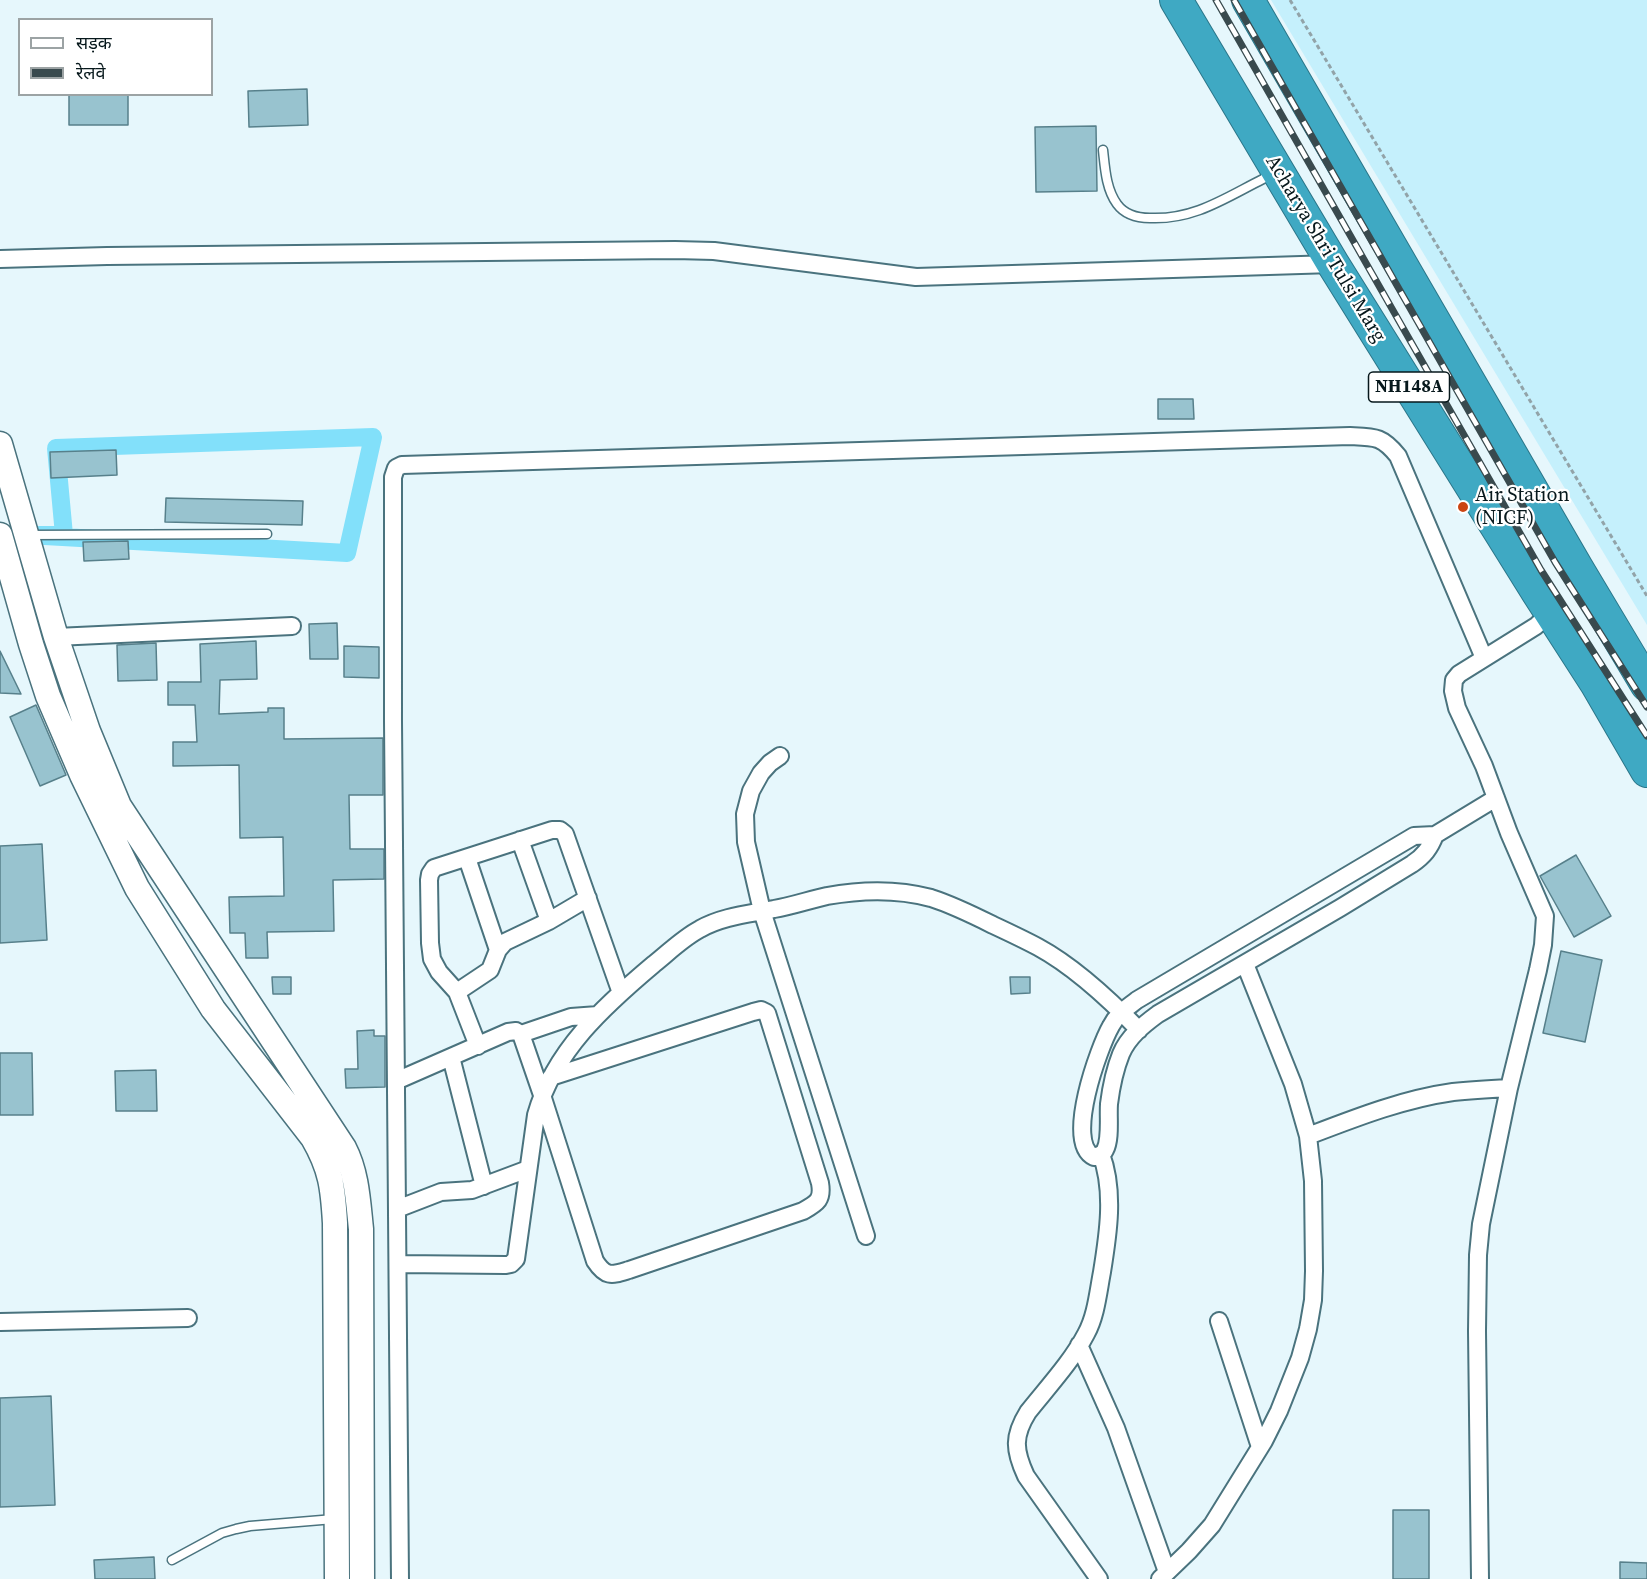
<!DOCTYPE html>
<html>
<head>
<meta charset="utf-8">
<style>
  body { margin:0 }
  #map { position:relative; width:1647px; height:1579px; overflow:hidden; background:#e6f7fc; font-family:"Source Serif 4","Noto Sans Devanagari",serif }
  canvas { display:block }
  .legend { position:absolute; left:18px; top:18px; width:195px; height:78px; box-sizing:border-box; background:#fff; border:2px solid #9ca3a4; margin:0; padding:8px 10px; list-style:none; font-size:18px; color:#07181c }
  .legend li { display:flex; align-items:center; gap:12px; height:30px }
  .legend b { width:30px; border:2px solid #9ca3a4 }
</style>
</head>
<body>
<div id="map">
<canvas width="1647" height="1579"></canvas>
<ul class="legend">
<li><b style="height:8px;background:#fff"></b>सड़क</li>
<li><b style="height:8px;background:#394a4e"></b>रेलवे</li>
</ul>
</div>
<script>
const g = document.querySelector('canvas').getContext('2d');
g.lineJoin = 'round';
function fill(path, color) {
  g.fillStyle = color;
  g.fill(path, 'evenodd');
}
function strokePath(path, color, width, dash) {
  g.strokeStyle = color;
  g.lineWidth = width;
  g.lineCap = dash ? 'butt' : 'round';
  g.setLineDash(dash || []);
  g.stroke(path);
}
function write(font, color, halo, rows, align = 'center') {
  g.font = font + ' "Source Serif 4",serif';
  g.lineWidth = 4.5;
  g.setLineDash([]);
  g.textBaseline = 'middle';
  g.strokeStyle = halo;
  g.fillStyle = color;
  for (const [text, x, y, turn = 0] of rows) {
    g.save();
    g.translate(x, y);
    g.rotate((+turn || 0) * Math.PI / 180);
    g.textAlign = isNaN(turn) ? turn : align;
    if (halo) g.strokeText(text, 0, 0);
    g.fillText(text, 0, 0);
    g.restore();
  }
}
fill(new Path2D(`
  M1271,0H1647V625Z`), '#c5f0fc');
strokePath(new Path2D(`
  M373,437L347,553L27,535H64L56,448Z`), '#82e0fa', 18);
const building = new Path2D(`
  M307,89L308,125L249,127L248,91Z
  M69,94H128V125H69Z
  M1096,126L1097,191L1036,192L1035,127Z
  M1158,399H1193L1194,419H1158Z
  M116,450L117,475L51,478L50,452Z
  M166,498L303,501L302,525L165,522Z
  M128,541L129,559L84,561L83,542Z
  M337,623L338,659H310L309,624Z
  M256,641L257,679L220,680L219,714L268,712V708H284V739L383,738V795H349L350,849H384V879L333,880L334,931L267,932L268,958H246L245,933H230L229,897L284,896L283,837L240,838L239,765L173,766V742H197L195,705H168V682H201L200,644Z
  M156,643L157,680L118,681L117,645Z
  M344,646L379,647V678L344,677Z
  M0,651L21,694L0,693Z
  M36,705L66,775L40,786L10,717Z
  M42,844L47,940L0,943V846Z
  M1576,855L1611,916L1574,937L1540,876Z
  M1561,951L1602,960L1585,1042L1543,1033Z
  M272,977H291V994H273Z
  M1010,977H1030V993L1011,994Z
  M374,1030V1036H385V1087L346,1088L345,1069H358L357,1031Z
  M0,1053H32L33,1115H0Z
  M156,1070L157,1111H116L115,1071Z
  M51,1396L55,1505L0,1507V1398Z
  M1393,1510H1429V1579H1393Z
  M154,1557L155,1579H95L94,1560Z
  M1620,1562L1647,1563V1579H1620Z`);
fill(building, '#98c3cf');
strokePath(building, '#57808b', 1.5);
const lane = new Path2D(`
  M1103,150C1105,168 1106,189 1117,204C1125,215 1137,218 1150,218C1194,220 1225,198 1263,179L1271,173
  M27,535L267,534
  M172,1560L222,1533L236,1529L250,1526L334,1519`);
const street = new Path2D(`
  M0,259L107,256L675,250L714,251L916,277L1333,264
  M56,637L292,626
  M780,756L770,763L761,773L751,791L745,814L746,842L762,911L866,1236
  M1435,835C1430,848 1424,856 1412,864L1340,908L1158,1014C1143,1025 1128,1037 1121,1054C1115,1069 1111,1088 1109,1104C1108,1117 1111,1139 1105,1150C1103,1155 1098,1155 1094,1157C1064,1143 1099,1047 1111,1026C1117,1014 1127,1008 1137,1000L1414,836L1435,835L1496,798
  M520,840L549,921
  M467,858L498,950
  M457,992L490,970L498,950L505,942L549,921L588,898
  M521,1034L571,1017L598,1015
  M478,1046L457,992L439,972L432,959L430,943L429,880L430,874L434,868L552,830H560L565,834L621,993
  M451,1057L484,1186
  M396,1081L508,1032L516,1031L521,1034L542,1095L595,1261C606,1278 612,1275 629,1270L803,1211C817,1203 823,1200 820,1183L767,1013L761,1010L753,1012L551,1077
  M1308,1136C1355,1118 1403,1099 1453,1092C1472,1090 1490,1089 1509,1088
  M397,1209L441,1192L472,1190L528,1169
  M398,1264L506,1265L511,1264L516,1259L536,1115C554,1051 604,1006 654,964C669,952 683,938 700,929C723,916 750,914 774,909C792,906 809,900 827,896C860,890 898,889 931,898C953,905 973,915 993,925C1008,932 1023,939 1038,947C1073,966 1111,1001 1139,1030
  M1219,1321L1260,1447
  M0,1322L188,1318
  M1079,1345L1116,1428L1167,1572
  M400,1579L393,721V477L396,468L402,465L1350,436C1375,437 1382,436 1398,456L1484,658
  M1099,1579L1026,1476C1014,1450 1013,1436 1028,1412C1047,1388 1072,1361 1086,1334C1096,1316 1098,1293 1102,1272C1108,1235 1115,1191 1101,1154
  M1160,1579L1189,1551L1212,1525L1264,1441L1279,1411L1300,1358L1308,1329L1313,1300L1314,1271L1313,1181L1308,1136L1293,1084L1245,964
  M1480,1579L1477,1331L1478,1255L1481,1224L1509,1088L1538,970L1543,945L1545,916L1509,833L1484,766L1457,708L1453,691L1454,680L1459,674L1536,626L1550,613`);
const secondary = new Path2D(`
  M0,444L56,637L88,731L119,806L344,1148C357,1173 358,1201 361,1229L362,1579
  M0,535L31,644L48,696L82,775L137,888L213,1009L313,1138C331,1169 333,1188 335,1223L337,1579`);
const highway = new Path2D(`
  M1176,0L1333,264L1538,593L1596,683L1647,771
  M1248,0L1577,568L1647,685`);
strokePath(lane, '#4a737e', 11);
strokePath(street, '#4a737e', 20);
strokePath(secondary, '#4a737e', 27);
strokePath(highway, '#2b7689', 34);
strokePath(new Path2D(`
  M1290,0L1647,596`), '#92a3a8', 3, [4.5, 3]);
strokePath(lane, '#fff', 8);
strokePath(street, '#fff', 16);
strokePath(secondary, '#fff', 24);
strokePath(highway, '#3fa9c3', 32);
const rail = new Path2D(`
  M1216,0L1541,570L1647,736
  M1234,0L1555,562L1647,707`);
strokePath(rail, '#394a4e', 7);
strokePath(rail, '#fff', 4.5, [14]);
for (const [x, y, r, color] of [
  [1463,507,6,"#cb4412"]
]) {
  const dot = new Path2D();
  dot.arc(x, y, r, 0, 2 * Math.PI);
  g.fillStyle = color;
  g.fill(dot);
  strokePath(dot, '#fff', 2);
}
for (const [x, y, w] of [
  [1409,387,81]
]) {
  const box = new Path2D();
  box.roundRect(x - w / 2, y - 15, w, 30, 4.5);
  g.fillStyle = '#fff';
  g.fill(box);
  strokePath(box, '#07181c', 1.5);
}
write('bold 18px', '#07181c', null, [
  ["NH148A",1409,387]
]);
write('20px', '#07181c', '#fff', [
  ["Acharya Shri Tulsi Marg",1325,249,59]
]);
write('20px', '#07181c', '#fff', [
  ["Air Station",1475,496],
  ["(NICF)",1475,519]
], 'left');
</script>
</body>
</html>
